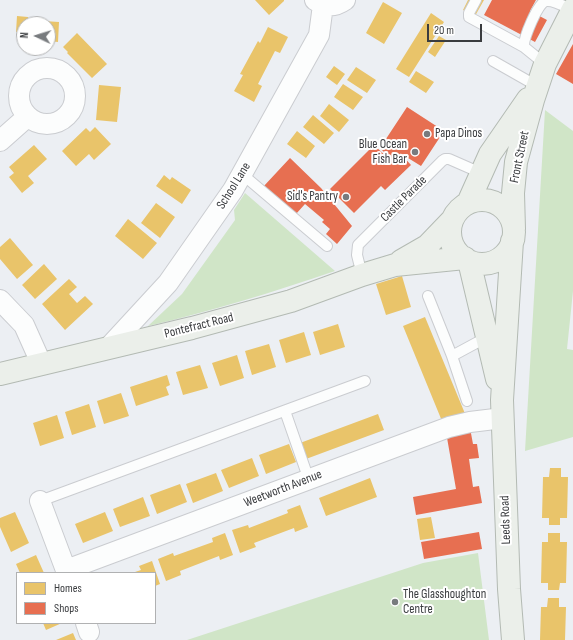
<!DOCTYPE html>
<html>
<head>
<meta charset="utf-8">
<style>
  body { margin:0 }
  #map { position:relative; width:573px; height:640px; overflow:hidden; background:#eceff3; font-family:"Sofia Sans Condensed",sans-serif }
  canvas { display:block }
  .legend { position:absolute; left:16px; top:572px; width:140px; height:52px; box-sizing:border-box; background:#fff; border:1px solid #b0b1b2; margin:0; padding:5px 7px; list-style:none; font-size:12px; color:#3a3c3f }
  .legend li { display:flex; align-items:center; gap:8px; height:20px }
  .legend b { width:20px; border:1px solid #b0b1b2 }
  .north { position:absolute; left:16px; top:16px; width:40px; height:40px; box-sizing:border-box; background:#fff; border:1px solid #b0b1b2; border-radius:50%; rotate:274deg; font-size:11px; font-weight:700; line-height:16px; text-align:center; color:#3a3c3f }
  .north::after { content:''; display:block; margin:auto; width:14px; height:18px; background:#787b7e; clip-path:polygon(50% 0,100% 100%,50% 72%,0 100%) }
  .scale { position:absolute; left:427px; top:24px; width:55px; height:18px; box-sizing:border-box; border:2px solid #3a3c3f; border-top:0; padding-left:5px; font-size:12px; line-height:14px; white-space:nowrap; color:#3a3c3f; -webkit-text-stroke:3px #fff; paint-order:stroke }
</style>
</head>
<body>
<div id="map">
<canvas width="573" height="640"></canvas>
<ul class="legend">
<li><b style="height:11px;background:#e9c46a"></b>Homes</li>
<li><b style="height:11px;background:#e76f51"></b>Shops</li>
</ul>
<div class="north">N</div>
<div class="scale">20 m</div>
</div>
<script>
const g = document.querySelector('canvas').getContext('2d');
g.lineJoin = 'round';
function fill(path, color) {
  g.fillStyle = color;
  g.fill(path, 'evenodd');
}
function strokePath(path, color, width, dash) {
  g.strokeStyle = color;
  g.lineWidth = width;
  g.lineCap = dash ? 'butt' : 'round';
  g.setLineDash(dash || []);
  g.stroke(path);
}
function write(font, color, halo, rows, align = 'center') {
  g.font = font + ' "Sofia Sans Condensed",sans-serif';
  g.lineWidth = 4;
  g.setLineDash([]);
  g.textBaseline = 'middle';
  g.strokeStyle = halo;
  g.fillStyle = color;
  for (const [text, x, y, turn = 0] of rows) {
    g.save();
    g.translate(x, y);
    g.rotate((+turn || 0) * Math.PI / 180);
    g.textAlign = isNaN(turn) ? turn : align;
    if (halo) g.strokeText(text, 0, 0);
    g.fillText(text, 0, 0);
    g.restore();
  }
}
fill(new Path2D(`
  M545,110L573,131V291L567,349L573,350V437L525,451Z
  M245,193L335,271C274,292 212,311 148,326L182,294L235,220L234,210Z
  M478,553L489,640H187L423,563Z`), '#d0e5c7');
fill(new Path2D(`
  M255,0H284V1L269,15Z
  M468,0H484L475,16L463,10Z
  M383,2L402,13L384,44L366,33Z
  M431,13L444,22L409,77L396,69Z
  M17,16L28,17V20L59,22L58,42L48,41V24H24V32H16Z
  M268,27L288,37L280,53L275,51L258,84L262,86L254,102L234,91L243,75L240,74L258,41L260,43Z
  M77,33L107,64L92,78L67,53L68,52L63,47Z
  M439,36L446,40L435,57L428,52Z
  M334,66L345,74L337,85L326,77Z
  M356,67L376,80L367,93L347,80Z
  M416,71L434,82L426,93L409,82Z
  M343,84L363,97L353,110L334,97Z
  M99,85L121,87L117,122L96,120Z
  M329,104L349,120L339,132L320,116Z
  M313,115L334,133L324,144L303,127Z
  M95,127L111,144L94,160L89,154L76,166L62,151L86,128L90,132Z
  M297,131L315,146L306,158L287,144Z
  M34,145L47,159L28,176L34,183L22,193L9,177L14,173L9,167Z
  M164,175L170,180L172,177L191,190L182,204L156,186Z
  M156,203L175,217L160,238L141,223Z
  M128,219L157,243L143,259L115,236Z
  M10,238L33,265L17,279L0,259V247Z
  M44,264L57,279L35,299L22,285Z
  M402,276L411,307L386,315L376,284Z
  M69,279L77,287L69,294L77,303L85,296L93,304L65,330L42,304Z
  M425,317L466,416L444,426L403,326Z
  M338,324L345,347L320,355L313,332Z
  M304,332L311,355L286,363L279,340Z
  M269,344L276,367L252,375L245,351Z
  M237,355L244,378L220,386L212,363Z
  M200,365L208,388L183,395L176,372Z
  M167,375L170,385L166,387L169,395L136,406L130,387Z
  M121,393L129,416L104,424L97,401Z
  M89,404L96,427L72,435L65,412Z
  M378,414L384,430L306,459L300,443Z
  M57,415L64,438L40,446L33,423Z
  M289,444L296,462L266,474L259,455Z
  M252,458L259,476L229,488L221,470Z
  M550,468H561V477H568L567,518H560V525H549V518H542L543,477H549Z
  M216,473L223,491L193,503L186,484Z
  M370,478L377,497L326,516L319,498Z
  M180,484L187,502L157,514L150,495Z
  M143,497L150,516L120,527L113,509Z
  M300,505L308,527L295,532L294,528L254,543L256,547L240,553L232,530L248,525L249,528L288,513L287,510Z
  M15,512L29,543L11,552L0,527V518Z
  M105,512L113,531L83,543L75,524Z
  M431,517L435,538L420,540L417,519Z
  M225,533L233,555L220,560L219,556L180,571L181,575L166,581L158,559L173,553L174,556L213,542L212,538Z
  M548,533H560V542H567L566,583H560L559,590H548V583H541L542,542H548Z
  M36,555L44,573H20L16,564Z
  M152,561L160,584L155,586V573H132L141,570L139,566Z
  M548,598H559V607H566L565,640H540L541,607H547Z
  M43,623H62L46,630Z
  M73,633L76,640H56Z`), '#e9c46a');
fill(new Path2D(`
  M492,0H536L530,11L547,20L535,42L484,15Z
  M573,44V84L556,74Z
  M407,107L444,131L421,166L400,153L411,165L385,190L381,186L354,213L330,189L374,145L390,160L391,159L380,148Z
  M290,158L321,188L352,226L337,244L326,234L330,229L322,222L324,220L305,204L296,214L263,187Z
  M470,428L473,444H477L479,458L469,459L473,487L479,486L482,503L416,515L413,497L456,489L446,432Z
  M479,532L482,549L424,559L421,542Z`), '#e76f51');
const lane = new Path2D(`
  M476,0L469,13V17L524,47
  M493,61L537,86
  M545,64L524,47C523,39 538,2 546,1C555,0 565,7 572,10
  M242,174L327,246
  M362,275L357,255L358,245L442,161L445,159H449L481,173
  M428,296L452,356L467,401
  M452,356L489,336
  M285,411L309,480
  M40,501L365,381`);
const street = new Path2D(`
  M315,0C325,7 335,7 345,0
  M19 96a28 28 0 1 1 56 0a28 28 0 1 1-56 0Z
  M0,141L27,117
  M0,300L24,325L41,363
  M109,347L168,283L233,190L319,35L323,5
  M40,501L67,573
  M66,570L449,427L470,422L503,418
  M86,623L89,632`);
const primary = new Path2D(`
  M450 232a32 32 0 1 1 64 0a32 32 0 1 1-64 0Z
  M468,203L490,154L528,99
  M514,229L513,193L516,162L533,100L545,64L573,9
  M512,241L502,400L509,589L513,640
  M401,261L427,246L452,220
  M469,261L497,379
  M0,374L192,328L291,301L362,275L395,265L465,258`);
strokePath(lane, '#caccd0', 12);
strokePath(street, '#caccd0', 22);
strokePath(primary, '#b3bab3', 24);
strokePath(lane, '#fcfdfd', 10);
strokePath(street, '#fcfdfd', 20);
strokePath(primary, '#ebefea', 22);
for (const [x, y, r, color] of [
  [427,134,4,"#787b7e"],
  [415,152,4,"#787b7e"],
  [346,197,4,"#787b7e"],
  [395,602,4,"#787b7e"]
]) {
  const dot = new Path2D();
  dot.arc(x, y, r, 0, 2 * Math.PI);
  g.fillStyle = color;
  g.fill(dot);
  strokePath(dot, '#fff', 1.5);
}
write('13px', '#3a3c3f', '#fff', [
  ["Papa Dinos",435,134],
  ["Blue Ocean",407,145,"right"],
  ["Fish Bar",407,160,"right"],
  ["Sid's Pantry",338,197,"right"],
  ["The Glasshoughton",403,595],
  ["Centre",403,610]
], 'left');
write('13px', '#3a3c3f', '#fff', [
  ["Front Street",520,157,-78],
  ["School Lane",234,186,-58],
  ["Castle Parade",404,199,-45],
  ["Pontefract Road",199,326,-14],
  ["Weetworth Avenue",283,489,-21],
  ["Leeds Road",506,520,-92]
]);
</script>
</body>
</html>
